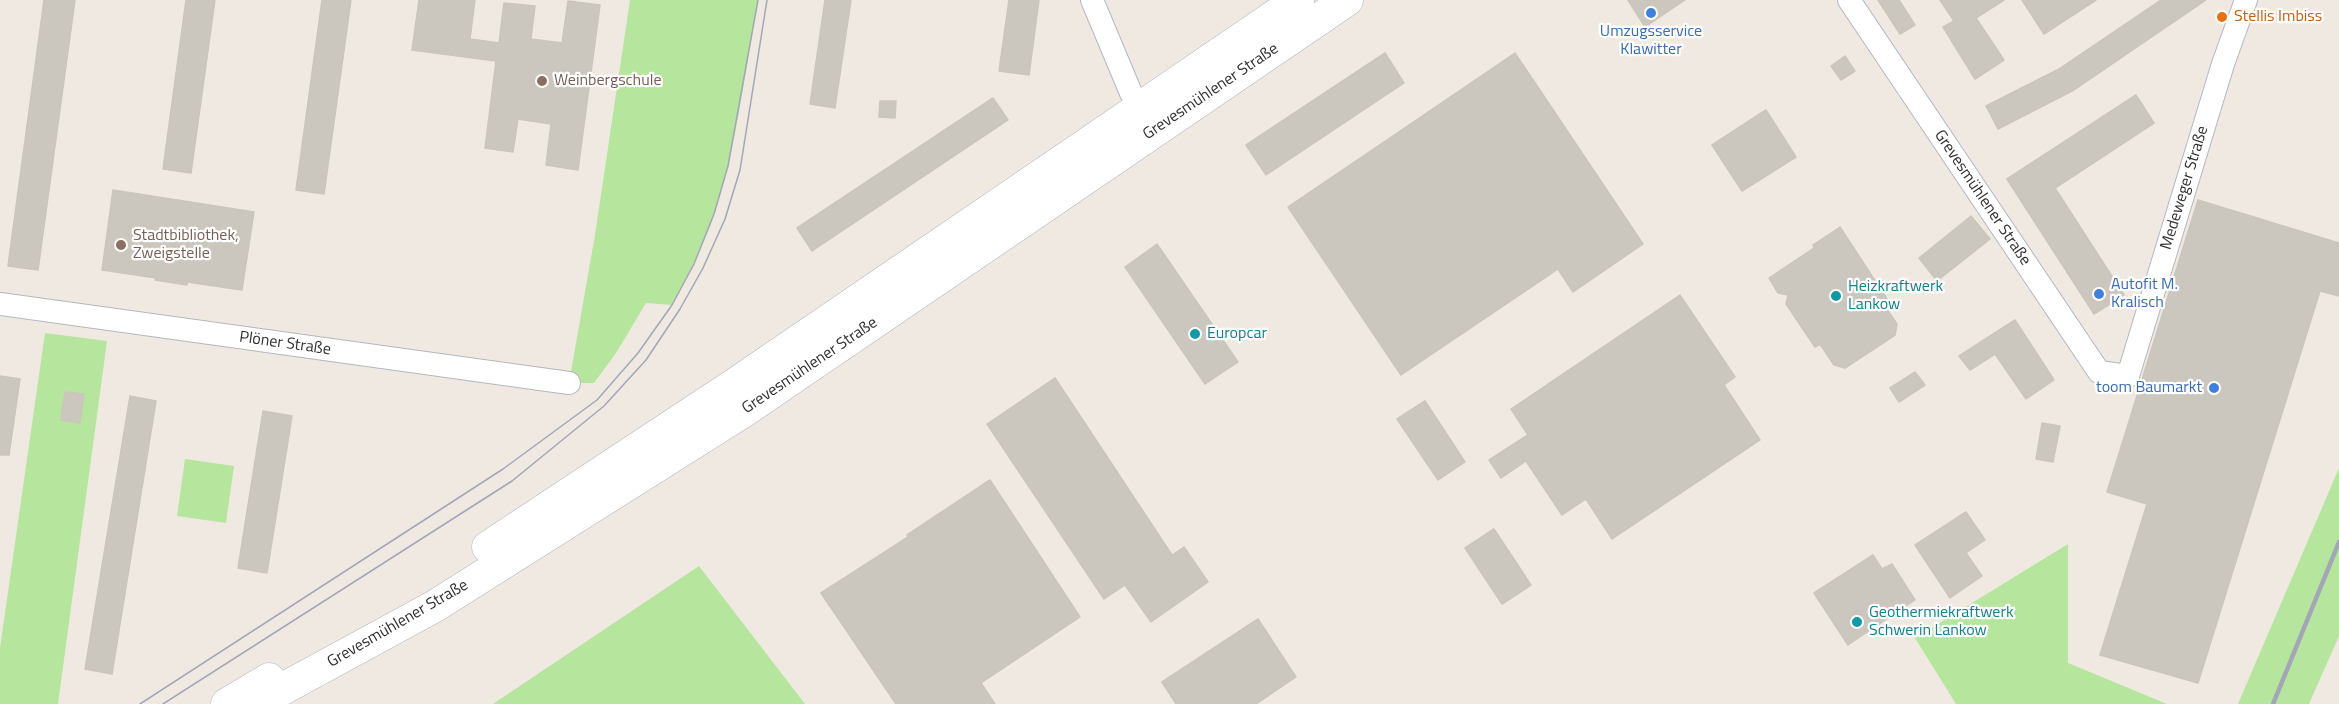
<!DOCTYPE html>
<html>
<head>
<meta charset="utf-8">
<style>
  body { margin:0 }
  canvas { display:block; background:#efe9e1 }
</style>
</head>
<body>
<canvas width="2339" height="704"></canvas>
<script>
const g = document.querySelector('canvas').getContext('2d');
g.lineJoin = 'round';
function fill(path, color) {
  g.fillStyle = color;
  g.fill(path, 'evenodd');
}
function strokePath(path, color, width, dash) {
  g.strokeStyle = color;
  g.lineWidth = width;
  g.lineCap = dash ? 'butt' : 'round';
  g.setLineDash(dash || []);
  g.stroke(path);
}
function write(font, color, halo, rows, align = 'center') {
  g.font = font + ' "Titillium Web",sans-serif';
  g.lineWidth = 4.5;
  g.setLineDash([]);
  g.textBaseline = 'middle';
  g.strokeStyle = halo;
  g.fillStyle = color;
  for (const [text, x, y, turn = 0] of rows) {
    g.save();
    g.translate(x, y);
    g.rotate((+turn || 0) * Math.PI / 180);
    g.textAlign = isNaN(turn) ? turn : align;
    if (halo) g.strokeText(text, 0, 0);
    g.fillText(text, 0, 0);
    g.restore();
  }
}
fill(new Path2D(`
  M630,0H758C745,71 737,144 715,212C704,245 688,275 672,305L646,303L616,353L594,383H569L595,235Z
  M45,333L107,341L58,704H0V648Z
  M185,459L234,466L226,523L177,516Z
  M2339,468V636L2309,704H2238Z
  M2068,544V663L2167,704H1956L1915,638Z
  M699,566L805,704H493Z`), '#b6e59e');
const building = new Path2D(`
  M44,0H75L38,270L8,266Z
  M186,0H215L191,173L163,169Z
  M322,0H351L324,194L296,190Z
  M419,0H475L470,39L499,43L504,3L535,6L531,39L562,43L568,1L600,5L578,170L546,165L551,124L518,119L513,152L485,148L496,61L412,50Z
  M825,0H851L835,108L810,104Z
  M1009,0H1039L1029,75L999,71Z
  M1628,0H1685L1645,27Z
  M1878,0H1899L1915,25L1900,34Z
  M1940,0H2004L1976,18L2004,60L1975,79L1943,27L1954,21Z
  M2022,0H2096L2044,34Z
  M2161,0H2206L2074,90L1998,129L1986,106L2059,69Z
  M1385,53L1404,83L1266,175L1246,145Z
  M1515,53L1643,244L1573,292L1558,269L1401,375L1288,207Z
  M1845,56L1855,71L1841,80L1831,66Z
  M2136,95L2154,123L2055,188L2124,295L2094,314L2007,179Z
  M993,98L1008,120L812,251L797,228Z
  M880,101H896L895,118L879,117Z
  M1766,110L1796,157L1742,191L1712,145Z
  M113,190L254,212L242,290L187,282V285L155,280L156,278L102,270Z
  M2198,200L2339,243V296L2320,291L2198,683L2100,655L2147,504L2107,492Z
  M1971,216L1990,239L1937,281L1919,258Z
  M1840,227L1889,302L1884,305L1897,324L1895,335L1845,368L1834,365L1820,344L1815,347L1786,304L1788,295L1778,293L1769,278L1814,248L1813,245Z
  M1157,244L1238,362L1205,384L1125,267Z
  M1680,295L1735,377L1724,385L1760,440L1612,539L1586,499L1562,515L1526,461L1501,478L1489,460L1528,435L1511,409Z
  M2015,320L2054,380L2026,399L1995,354L1970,370L1959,356Z
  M1915,372L1925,385L1899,402L1890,388Z
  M0,376L20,379L9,455H0Z
  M1055,378L1172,555L1184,547L1208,582L1151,622L1125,585L1104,599L987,424Z
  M65,392L84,394L80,423L61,420Z
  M130,396L156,401L112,674L85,669Z
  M1425,401L1465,462L1438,480L1397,419Z
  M263,411L292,416L267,573L238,568Z
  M2042,423L2060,426L2053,462L2036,459Z
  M990,480L1080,617L981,683L995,704H896L821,593L908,537L907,535Z
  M1966,512L1985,540L1966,553L1982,576L1950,598L1915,545Z
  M1494,529L1531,585L1502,604L1465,548Z
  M1873,555L1882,569L1892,564L1915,600L1848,645L1814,593Z
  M1258,619L1296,677L1256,704H1176L1162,682Z`);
fill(building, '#cbc7bf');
strokePath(building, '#cbc5ba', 1.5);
const street = new Path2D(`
  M1092,0L1131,93L1149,120
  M1849,0L2099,372L2128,376L2223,64L2246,0
  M0,304L569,383`);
const secondary = new Path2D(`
  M488,547L735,384L1298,0
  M227,704L269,679
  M255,704L435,606L744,411L1347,0`);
strokePath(street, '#b4b7c1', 24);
strokePath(secondary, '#b4b7c1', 33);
strokePath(street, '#fff', 22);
strokePath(secondary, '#fff', 32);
strokePath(new Path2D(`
  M140,704L503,469L597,400L638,353L672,305L694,264L714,214L728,166L758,0
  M163,704L512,481L604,406L646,360L680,309L703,268L725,219L740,170L767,0`), '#a3a6b8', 1.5);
strokePath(new Path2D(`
  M2273,704L2339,542`), '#a3a6b8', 4.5);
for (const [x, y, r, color] of [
  [1651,13,6,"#3f7fe0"],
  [2222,17,6,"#e8710a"],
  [542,81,6,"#8d6e63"],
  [121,245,6,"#8d6e63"],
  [2099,294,6,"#3f7fe0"],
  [1836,296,6,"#0f9aa8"],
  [1195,334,6,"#0f9aa8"],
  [2214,388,6,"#3f7fe0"],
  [1857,622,6,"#0f9aa8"]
]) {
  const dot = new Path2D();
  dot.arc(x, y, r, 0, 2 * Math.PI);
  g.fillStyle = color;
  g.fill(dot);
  strokePath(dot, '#fff', 2);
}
write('16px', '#c56008', '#fff', [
  ["Stellis Imbiss",2234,17]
], 'left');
write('16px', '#366cbe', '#fff', [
  ["Umzugsservice",1651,32],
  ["Klawitter",1651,50],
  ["Autofit M.",2111,285,"left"],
  ["Kralisch",2111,303,"left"],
  ["toom Baumarkt",2202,388,"right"]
]);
write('16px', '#785e54', '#fff', [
  ["Weinbergschule",554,81],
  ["Stadtbibliothek,",133,236],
  ["Zweigstelle",133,254]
], 'left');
write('16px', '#2e2e2e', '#fff', [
  ["Grevesmühlener Straße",1211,92,-34],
  ["Medeweger Straße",2185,188,-73],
  ["Grevesmühlener Straße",1982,198,56],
  ["Plöner Straße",285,344,8],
  ["Grevesmühlener Straße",810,366,-34],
  ["Grevesmühlener Straße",398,624,-30]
]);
write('16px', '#0d838f', '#fff', [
  ["Heizkraftwerk",1848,287],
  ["Lankow",1848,305],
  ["Europcar",1207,334],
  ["Geothermiekraftwerk",1869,613],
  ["Schwerin Lankow",1869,631]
], 'left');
</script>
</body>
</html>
